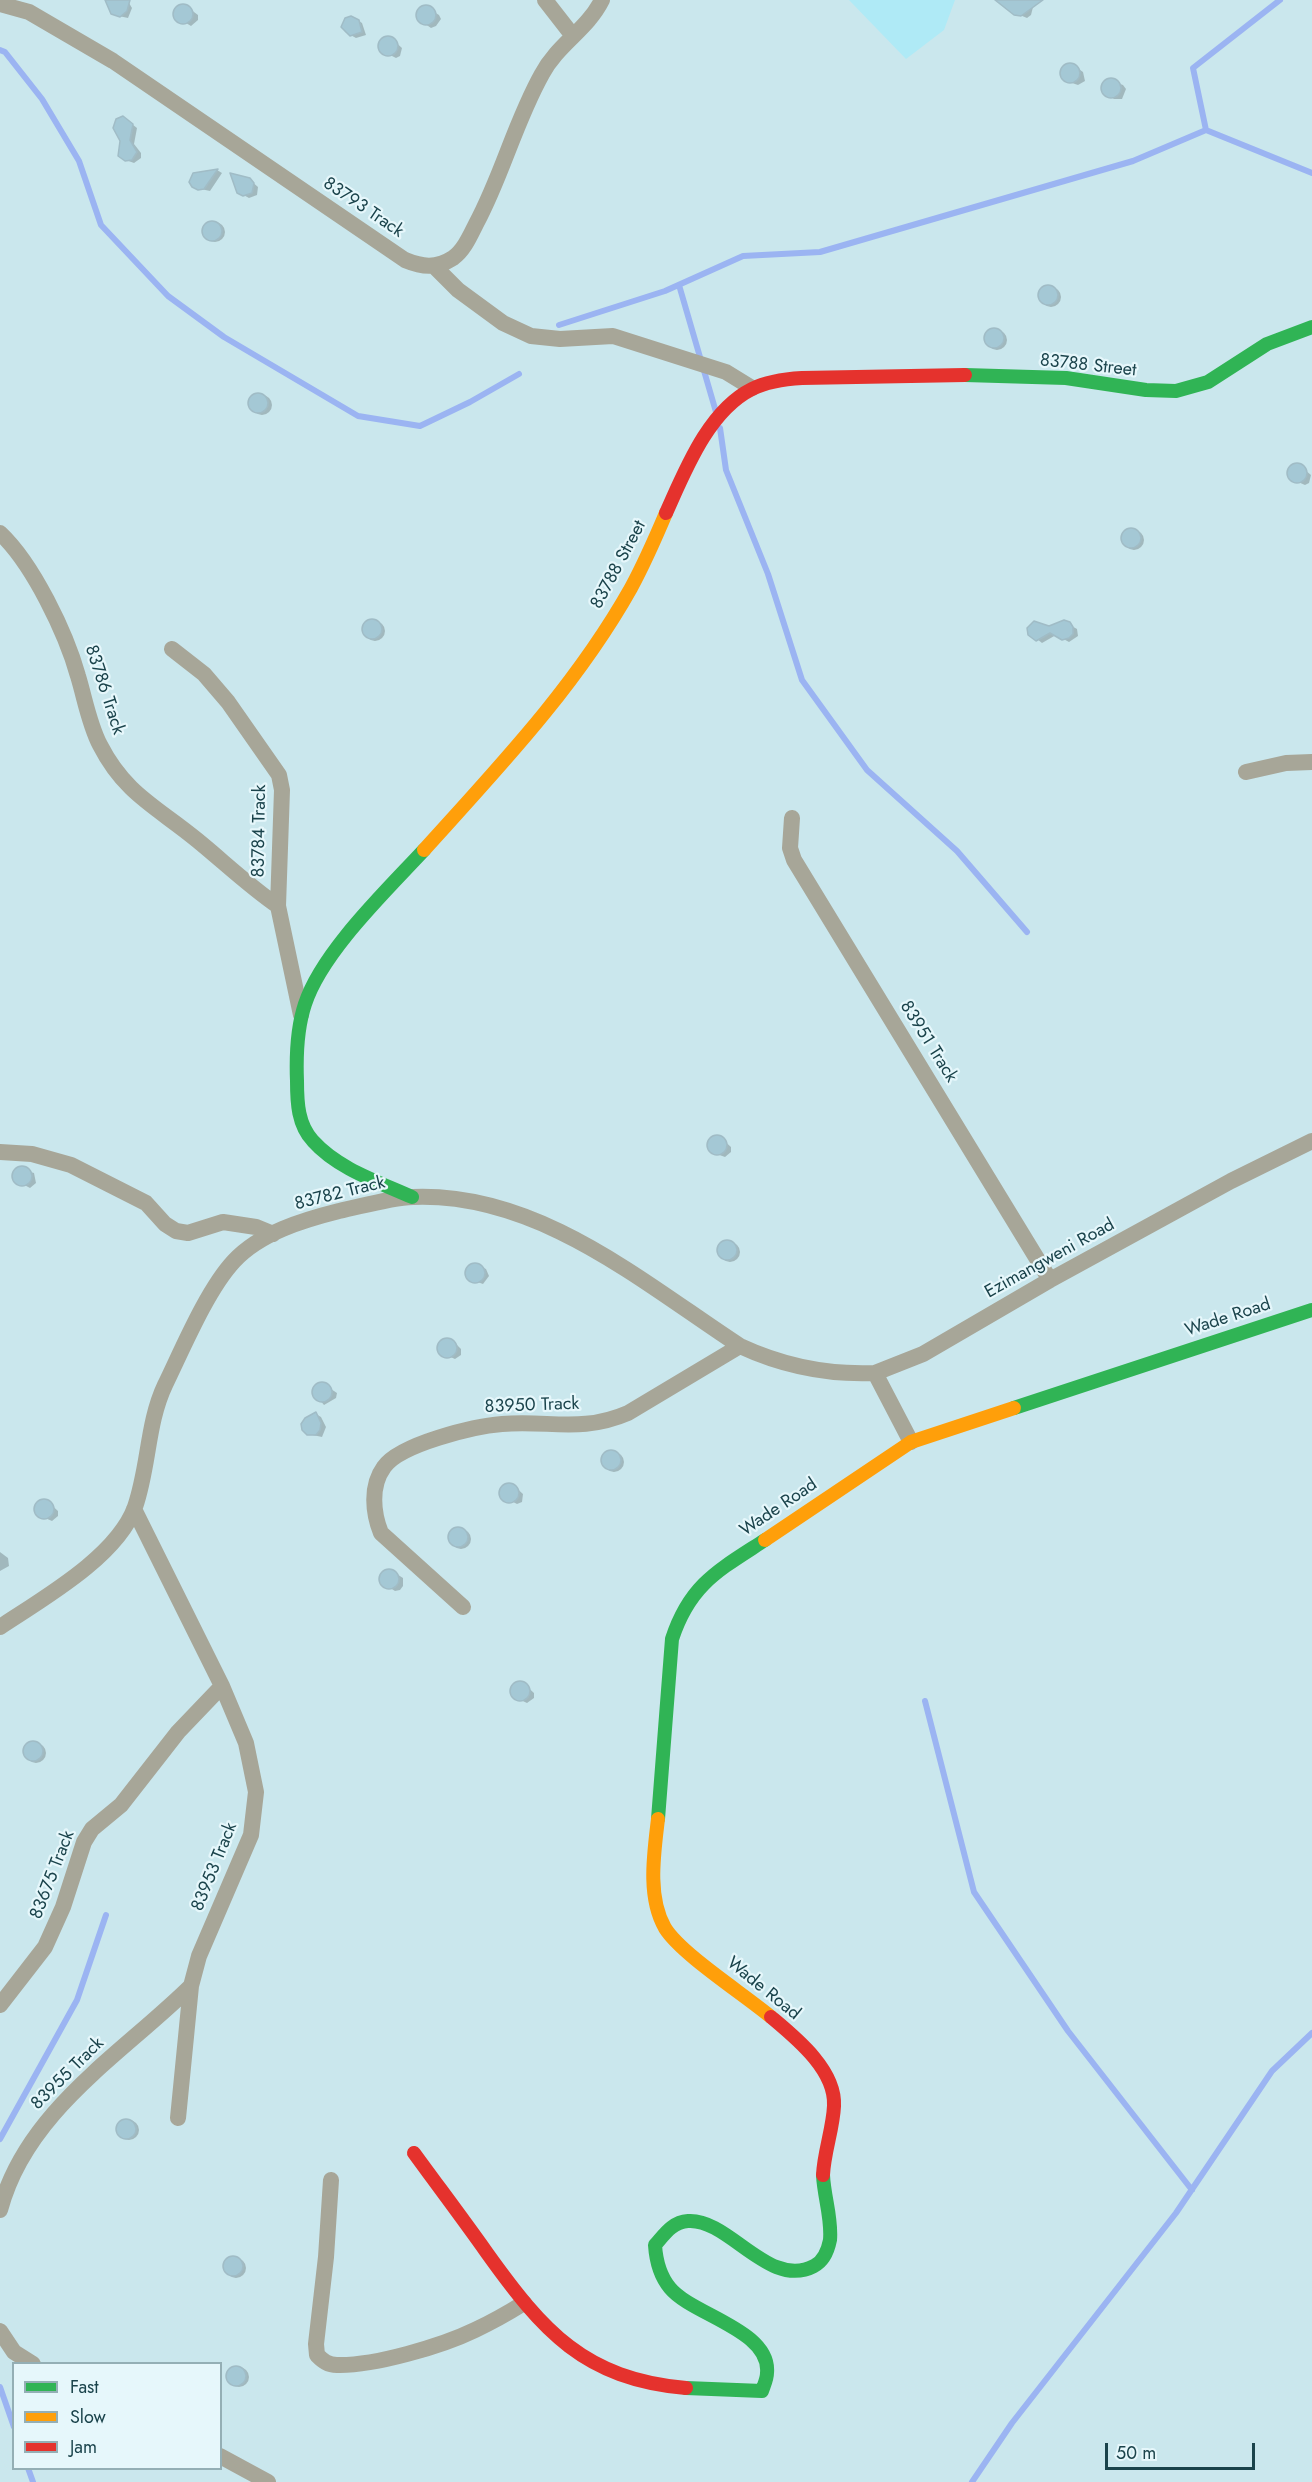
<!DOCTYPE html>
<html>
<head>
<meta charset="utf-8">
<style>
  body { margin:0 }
  #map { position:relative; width:1312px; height:2482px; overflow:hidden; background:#cae7ed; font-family:Jost,sans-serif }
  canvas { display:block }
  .legend { position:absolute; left:12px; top:2362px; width:210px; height:108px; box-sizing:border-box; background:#e6f7fb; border:2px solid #94afb5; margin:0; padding:8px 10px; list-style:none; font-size:18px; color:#1a434b }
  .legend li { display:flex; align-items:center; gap:12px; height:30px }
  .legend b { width:30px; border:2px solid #94afb5 }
  .scale { position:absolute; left:1105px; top:2443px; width:150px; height:27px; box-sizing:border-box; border:3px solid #1a434b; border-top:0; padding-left:8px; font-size:18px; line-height:21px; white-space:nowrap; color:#1a434b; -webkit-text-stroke:4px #e6f7fb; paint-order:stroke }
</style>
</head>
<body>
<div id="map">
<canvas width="1312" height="2482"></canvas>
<ul class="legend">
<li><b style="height:8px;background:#30b455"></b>Fast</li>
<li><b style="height:8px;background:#ff9f0a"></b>Slow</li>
<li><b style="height:8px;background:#e5322d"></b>Jam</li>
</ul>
<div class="scale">50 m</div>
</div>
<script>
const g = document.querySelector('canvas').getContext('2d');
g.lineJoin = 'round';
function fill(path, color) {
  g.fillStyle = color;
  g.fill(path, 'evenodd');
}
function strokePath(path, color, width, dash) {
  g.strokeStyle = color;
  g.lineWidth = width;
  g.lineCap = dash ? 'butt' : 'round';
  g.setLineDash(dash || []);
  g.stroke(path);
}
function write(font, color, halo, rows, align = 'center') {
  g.font = font + ' Jost,sans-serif';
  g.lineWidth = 4.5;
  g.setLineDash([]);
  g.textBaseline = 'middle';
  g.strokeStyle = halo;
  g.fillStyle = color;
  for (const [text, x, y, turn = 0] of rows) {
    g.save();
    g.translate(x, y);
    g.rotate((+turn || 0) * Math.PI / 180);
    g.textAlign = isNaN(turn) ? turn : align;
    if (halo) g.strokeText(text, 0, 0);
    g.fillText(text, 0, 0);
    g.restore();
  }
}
fill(new Path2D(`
  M849,0H955L944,30L906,59Z`), '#afeaf6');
fill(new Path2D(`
  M114,0L129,3L132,8L128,18L114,15Z
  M1013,0H1026L1033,7L1031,15L1027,18L1015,13Z
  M181,6H186L198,15V20L191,26L176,17L175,12Z
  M426,7L439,15L441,19L436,26L431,28L418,19V14Z
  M356,19L362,23L366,35L356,38L345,32L343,27Z
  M385,38H391L402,48L400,56L396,58L380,50V41Z
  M1067,65H1073L1083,72L1085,81L1078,85L1066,81L1062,77L1063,69Z
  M1109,80L1123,85L1126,89L1122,99H1114L1104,92L1102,86Z
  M128,121L137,128L134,144L141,153V158L134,163L123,159Z
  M217,170L222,173L210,191L196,188L194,174Z
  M250,180L258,187L257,195L249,198L238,192Z
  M205 232a10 10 0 1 1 20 0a10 10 0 1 1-20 0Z
  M1041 297a10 10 0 1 1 20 0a10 10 0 1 1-20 0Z
  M987 340a10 10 0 1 1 20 0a10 10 0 1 1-20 0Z
  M252 405a10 10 0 1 1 20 0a10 10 0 1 1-20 0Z
  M1294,465H1299L1311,475L1309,483L1305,485L1291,479L1288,474Z
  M1124 540a10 10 0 1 1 20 0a10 10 0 1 1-20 0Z
  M365 631a10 10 0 1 1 20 0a10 10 0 1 1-20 0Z
  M1063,621L1077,629L1078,636L1069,642L1056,635L1042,643L1037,639L1049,628Z
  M720,1137L731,1147V1152L725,1157L711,1152L708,1147L709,1141Z
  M20,1169L34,1173L36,1183L30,1188L15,1180L14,1175Z
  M720 1252a10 10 0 1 1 20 0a10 10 0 1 1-20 0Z
  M475,1264L486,1269L489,1276L483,1284L469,1279L466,1274L468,1268Z
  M444,1340L453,1341L461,1349V1355L455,1359L439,1352V1346Z
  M322,1383L337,1393L336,1398L324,1405L314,1393L315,1387Z
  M316,1414L321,1417L326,1427L322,1437L308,1434Z
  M604 1462a10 10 0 1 1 20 0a10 10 0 1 1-20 0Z
  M506,1484H512L523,1494L522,1502L517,1504L502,1496V1488Z
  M47,1501L58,1511V1516L52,1521L38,1515L35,1510L36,1505Z
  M451 1539a10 10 0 1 1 20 0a10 10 0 1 1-20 0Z
  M0,1552L8,1558L9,1566L0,1571Z
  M387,1571H392L403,1578V1586L400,1590L395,1591L382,1583V1574Z
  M523,1683L534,1693V1698L527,1703L514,1697L511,1692L512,1687Z
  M26 1753a10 10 0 1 1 20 0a10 10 0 1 1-20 0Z
  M119 2130a10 10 0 1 1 20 0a10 10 0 1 1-20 0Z
  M226 2268a10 10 0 1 1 20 0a10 10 0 1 1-20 0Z
  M229 2377a10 10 0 1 1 20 0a10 10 0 1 1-20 0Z`), '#0003');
strokePath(new Path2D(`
  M0,50L5,52L42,99L79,161L101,225L168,296L224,337L358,416L420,426L470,402L519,374
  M1206,130L1312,173
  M679,285L716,412
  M559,325L665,291L743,256L820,252L1133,161L1206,130L1193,68L1280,0
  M720,428L726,470L768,574L802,680L867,770L957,851L1027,932
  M925,1701L974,1892L1068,2031L1192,2190
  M0,2139L77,2000L106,1915
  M0,2387L14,2427
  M28,2468L33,2482
  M972,2482L1012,2423L1176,2213L1272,2071L1312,2033`), '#9bb4f2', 6);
const building = new Path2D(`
  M105,0H130L127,11L120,17L111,14Z
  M995,0H1043L1021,16L1014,15Z
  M173 14a10 10 0 1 1 20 0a10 10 0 1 1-20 0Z
  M416 15a10 10 0 1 1 20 0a10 10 0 1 1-20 0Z
  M351,16L359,20L362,32L350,36L341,27L345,18Z
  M378 46a10 10 0 1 1 20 0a10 10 0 1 1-20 0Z
  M1060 73a10 10 0 1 1 20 0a10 10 0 1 1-20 0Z
  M1101 88a10 10 0 1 1 20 0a10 10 0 1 1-20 0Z
  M123,116L133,124L130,140L137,152L132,160L125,161L118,156L120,141L113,128L116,119Z
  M218,169L204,189L198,190L192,187L189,182L193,173Z
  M230,173L250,178L254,183L252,193L243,196L237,193Z
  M202 231a10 10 0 1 1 20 0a10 10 0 1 1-20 0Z
  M1038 295a10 10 0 1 1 20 0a10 10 0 1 1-20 0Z
  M984 338a10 10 0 1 1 20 0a10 10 0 1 1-20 0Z
  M248 403a10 10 0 1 1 20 0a10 10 0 1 1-20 0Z
  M1287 473a10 10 0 1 1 20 0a10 10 0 1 1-20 0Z
  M1121 538a10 10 0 1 1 20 0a10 10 0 1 1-20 0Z
  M362 629a10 10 0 1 1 20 0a10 10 0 1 1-20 0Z
  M1064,620L1070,622L1073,627V634L1069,638L1062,640L1050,633L1036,641L1028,635L1027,628L1034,621L1049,626Z
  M707 1145a10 10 0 1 1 20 0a10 10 0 1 1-20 0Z
  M12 1176a10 10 0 1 1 20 0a10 10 0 1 1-20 0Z
  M717 1250a10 10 0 1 1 20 0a10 10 0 1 1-20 0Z
  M465 1273a10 10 0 1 1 20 0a10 10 0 1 1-20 0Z
  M437 1348a10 10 0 1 1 20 0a10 10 0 1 1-20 0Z
  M312 1392a10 10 0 1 1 20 0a10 10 0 1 1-20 0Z
  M316,1412L321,1423L320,1430L316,1435H307L302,1430L301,1424L305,1418Z
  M601 1460a10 10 0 1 1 20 0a10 10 0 1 1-20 0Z
  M499 1493a10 10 0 1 1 20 0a10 10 0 1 1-20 0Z
  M34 1509a10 10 0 1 1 20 0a10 10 0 1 1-20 0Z
  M448 1537a10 10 0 1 1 20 0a10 10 0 1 1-20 0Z
  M379 1579a10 10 0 1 1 20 0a10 10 0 1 1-20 0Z
  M510 1691a10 10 0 1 1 20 0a10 10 0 1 1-20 0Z
  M23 1751a10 10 0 1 1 20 0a10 10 0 1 1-20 0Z
  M116 2129a10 10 0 1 1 20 0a10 10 0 1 1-20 0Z
  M223 2266a10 10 0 1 1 20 0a10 10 0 1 1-20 0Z
  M226 2376a10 10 0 1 1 20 0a10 10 0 1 1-20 0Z`);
fill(building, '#a4c8d5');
strokePath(building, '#a0bcc6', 1.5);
strokePath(new Path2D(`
  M545,0L573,36
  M0,4L29,12L113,61L405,260C422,267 436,269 453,258C464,250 470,236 476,224C502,176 515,122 542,74C558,44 587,30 602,0
  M434,266L458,290L503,323L531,336L560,339L613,336L726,372L752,388
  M0,533C33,564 66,633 78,676C85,699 89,724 100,745C125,794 157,807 197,840C224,862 249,886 278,906
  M172,649L204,674L228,702L279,775L282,790L278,906L301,1015
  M1246,772L1286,763L1312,762
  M792,818L790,848L794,860L1050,1280
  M0,1152L32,1154L71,1165L146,1203L165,1224L176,1231L188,1233L223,1222L256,1227L273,1234
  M911,1442L875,1373L923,1354L1050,1280L1231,1181L1312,1141
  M134,1509L222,1686L246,1743L256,1792L251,1835L199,1956L191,1986L178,2118
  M463,1607L381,1533C373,1513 370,1486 384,1467C400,1444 475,1426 502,1424C549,1420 582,1433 628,1413L740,1346
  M0,1627C42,1599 117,1557 135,1507C149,1467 147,1423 165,1385C183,1348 207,1290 234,1261C260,1233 303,1220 339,1211C363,1206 389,1198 413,1197C538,1192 642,1282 740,1346C783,1366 828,1375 875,1373
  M0,2005L45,1947L63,1907L84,1842L92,1829L121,1805L178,1732L222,1686
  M331,2180L326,2257L316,2344L317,2355C323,2361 328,2365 337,2365C374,2366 442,2346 475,2330C492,2322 508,2313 524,2303
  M0,2210C26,2111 122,2054 191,1986
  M0,2331L14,2352L33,2364
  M220,2456L268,2482`), '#a7a698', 16);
strokePath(new Path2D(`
  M965,375L1066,378L1146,390L1176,391L1208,382L1267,344L1312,327
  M412,1197C379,1182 338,1169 313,1141C298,1125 297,1103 297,1081C296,1056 297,1028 305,1004C322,952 386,891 424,850
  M1014,1408L1312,1310
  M658,1819L672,1639C690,1584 719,1570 765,1540
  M686,2388L762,2391C764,2385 767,2379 767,2373C771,2330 692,2315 670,2288C660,2276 656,2260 655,2245C664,2235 672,2222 688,2221C729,2218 769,2290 814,2266C824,2261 828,2250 830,2240C832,2218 824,2197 823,2175`), '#30b455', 14);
strokePath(new Path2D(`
  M424,850C499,767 576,686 631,588C644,564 655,539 666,513
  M765,1540L911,1442L1014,1408
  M658,1819C654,1853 647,1897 665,1928C681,1954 745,1995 771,2017`), '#ff9f0a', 14);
strokePath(new Path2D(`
  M666,513C685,471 708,411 752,389C768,381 785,379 802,378L965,375
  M771,2017C796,2038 836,2070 834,2106C833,2129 824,2152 823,2175
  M414,2153C438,2186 463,2219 487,2253C543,2331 584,2379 686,2388`), '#e5322d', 14);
write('18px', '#1a434b', '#e6f7fb', [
  ["83793 Track",363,208,34],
  ["83788 Street",1088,366,6],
  ["83788 Street",619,565,-62],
  ["83786 Track",104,690,72],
  ["83784 Track",260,831,-89],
  ["83951 Track",928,1042,58],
  ["83782 Track",340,1194,-14],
  ["Ezimangweni Road",1050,1259,-29],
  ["Wade Road",1228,1318,-18],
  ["83950 Track",532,1406,-2],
  ["Wade Road",779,1508,-34],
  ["83953 Track",215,1867,-68],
  ["83675 Track",53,1875,-69],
  ["Wade Road",763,1989,39],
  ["83955 Track",68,2074,-45]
]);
</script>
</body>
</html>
